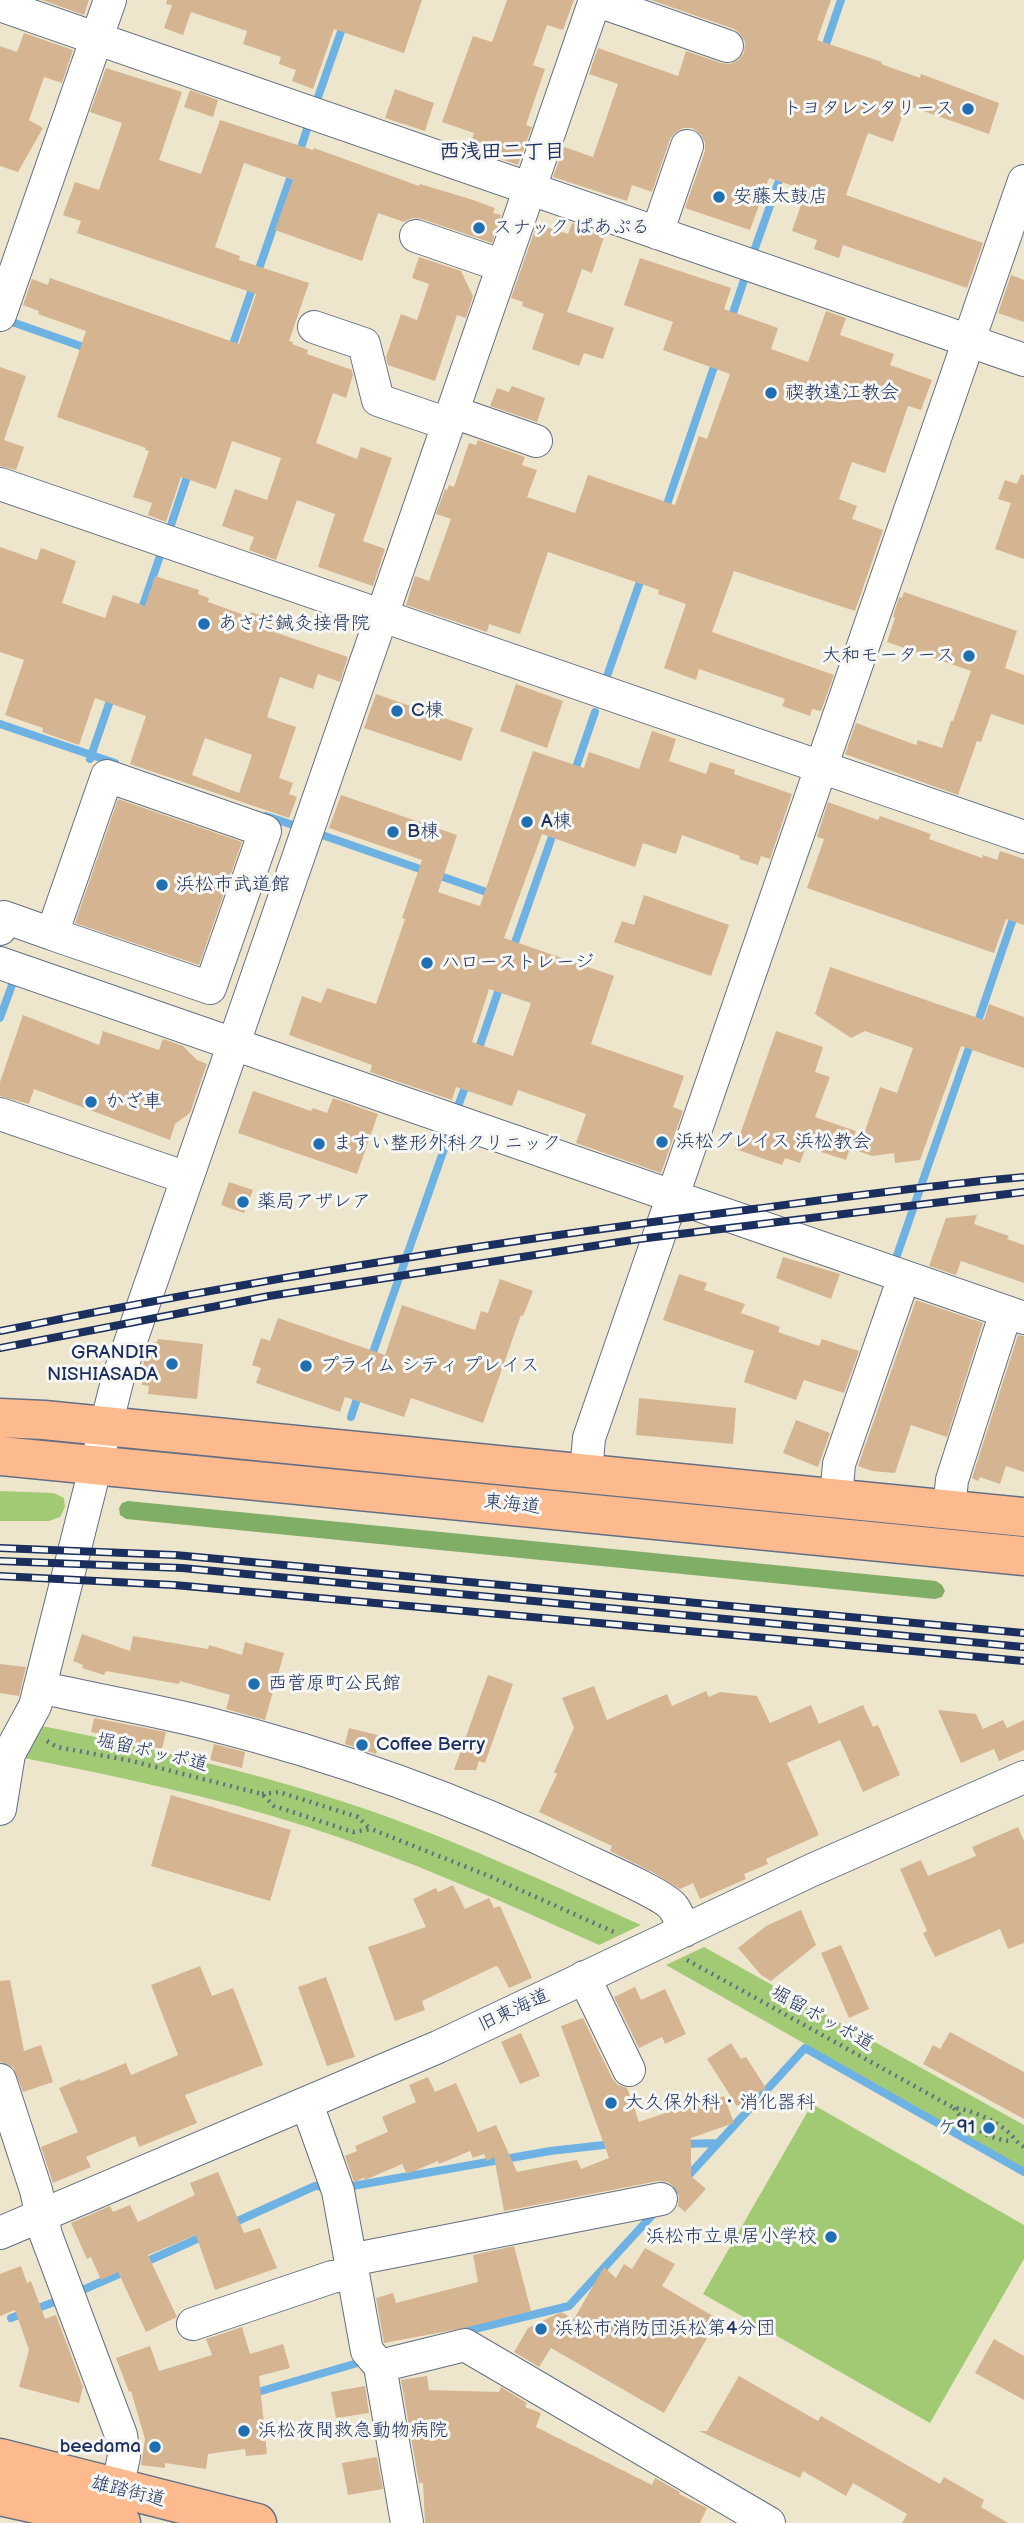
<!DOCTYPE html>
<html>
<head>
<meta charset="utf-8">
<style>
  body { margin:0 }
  canvas { display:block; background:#ede6cd }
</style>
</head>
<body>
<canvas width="1024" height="2523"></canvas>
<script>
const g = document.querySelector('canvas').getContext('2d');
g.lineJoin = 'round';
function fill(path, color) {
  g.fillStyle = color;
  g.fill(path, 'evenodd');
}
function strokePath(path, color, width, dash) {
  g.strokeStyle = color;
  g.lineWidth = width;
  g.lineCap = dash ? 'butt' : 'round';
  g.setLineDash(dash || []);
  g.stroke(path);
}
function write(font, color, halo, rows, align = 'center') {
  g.font = font + ' "Balsamiq Sans","Klee One",sans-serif';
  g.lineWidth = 6;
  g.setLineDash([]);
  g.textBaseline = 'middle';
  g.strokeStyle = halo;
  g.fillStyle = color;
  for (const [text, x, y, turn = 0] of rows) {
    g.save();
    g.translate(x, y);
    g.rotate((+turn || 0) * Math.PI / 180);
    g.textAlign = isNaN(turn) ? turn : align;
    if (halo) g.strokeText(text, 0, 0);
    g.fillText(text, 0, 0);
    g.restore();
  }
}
fill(new Path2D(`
  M0,1491L54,1493L64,1498L65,1507L60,1517L49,1521H0Z
  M42,1726C156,1749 267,1775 377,1813C467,1845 554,1886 641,1925L599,1945C504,1902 408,1859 308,1827C215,1797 120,1777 24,1758Z
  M704,1947L1024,2125V2168L666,1965Z
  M812,2104L1024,2225V2259L930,2423L703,2294Z`), '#a2ca75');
fill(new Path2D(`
  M128,1501L936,1581L942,1585L945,1591L942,1597L935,1599L126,1519L120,1515L119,1508L122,1503Z`), '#81ae66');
strokePath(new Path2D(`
  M823,53L841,0
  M317,100L344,23
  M299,154L308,126
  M754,251L782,172
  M12,322L89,349
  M730,322L745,277
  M231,350L293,170
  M665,510L716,361
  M170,528L189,471
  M140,614L161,553
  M606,679L642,576
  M0,724L115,763
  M90,759L112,695
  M573,776L595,712
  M266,816L293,825
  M322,835L495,895
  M512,951L555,828
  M0,1018L12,985
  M976,1027L1015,913
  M477,1054L501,983
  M457,1109L467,1082
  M895,1261L972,1039
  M370,1361L450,1132
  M351,1417L359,1393
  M682,2144L718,2143
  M347,2187L550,2151L613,2144
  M667,2199L805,2048L1024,2172
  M231,2224L315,2186L326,2187
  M141,2264L206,2235
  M78,2292L126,2271
  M11,2318L60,2300
  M466,2331L569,2306L656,2211
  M251,2394L361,2362`), '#6eb2e4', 8);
fill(new Path2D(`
  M42,0H89L84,15Z
  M167,0H422L404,53L334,29L313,89L292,81L296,70L279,64L281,57L243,44L247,31L191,12L183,35L164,28L172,5L166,4Z
  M507,0H574L563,30L547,25L533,65L545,69L526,125L532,127L518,165L469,148L474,133L442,122L473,36L492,42Z
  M651,0H831L817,40L882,62L881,64L920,78L921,74L999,103L989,134L906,105L893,142L868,133L846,195L983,243L967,288L843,245L839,258L814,249L817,240L792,231L806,190L769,178L750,230L685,208L705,151V142L701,135L692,128H683L675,133L670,139L652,192L632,185L627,201L553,177L564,147L593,157L618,84L589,74L598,48L678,76L686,51L721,63L730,64L738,60L744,53L745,42L740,34L734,29Z
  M24,33L73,50L62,83L44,77L29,120L43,128L18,172L0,166V46L17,52Z
  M106,68L182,92L159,160L201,174L220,120L313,150L314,148L419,186L420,184L470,199L495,208L493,213L501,215L492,243L422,219L412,218L404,222L378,213L362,261L275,230L293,180L244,163L215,247L240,256L239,260L309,283L289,341L293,342L292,344L308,350L307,354L352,370L353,375L346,398L333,393L316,443L357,459L361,447L392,458L363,541L385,549L373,586L318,567L335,514L297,500L276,560L249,550L254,537L222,526L235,489L267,500L281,458L232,441L216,489L181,477L166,522L148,515L152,503L133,497L149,451L145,450L146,448L57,417L86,331L38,314L39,311L23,305L32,279L48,285L50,278L239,344L256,294L77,233L81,221L63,215L75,182L99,190L122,123L90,112Z
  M395,89L434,103L425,131L385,118Z
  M190,90L218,100L213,117L184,107Z
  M572,223L605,234L592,273L582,269L567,312L614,328L603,359L584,353L579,366L532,349L544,314L522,306L523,302L511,298L537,224L568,234Z
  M419,257L461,271L473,296L466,318L457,315L435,381L388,365L386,357L401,314L417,320L429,284L412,278Z
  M640,258L731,288L724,309L778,328L771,349L808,362L826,311L846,318L840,335L894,354L890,365L932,380L921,410L908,406L885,473L852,462L839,499L857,506L852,519L883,530L855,611L734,571L712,632L834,675L821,711L812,709L810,716L782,706L785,699L699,669L696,680L664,668L686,604L658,594L659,590L548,552L520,634L489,624L487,632L406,605L415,576L429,581L451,519L436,514L445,489L447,490L449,485L454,487L469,443L476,445L478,440L525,457L522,465L537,470L527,497L575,513L588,475L675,505L699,436L707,439L730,374L663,350L673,322L624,305Z
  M1011,275L1024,280V322L998,313Z
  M0,367L26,376L4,440L24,447L16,470L0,466Z
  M512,386L545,398L537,422L490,406L497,388L509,392Z
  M1021,474L1024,475V559L995,549L1011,503L998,499L1005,480L1017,484Z
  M0,547L37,560L41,548L76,561L62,603L105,618L113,595L145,606L155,576L199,590L198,594L209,598L208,602L250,617L251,612L278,621L274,632L348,657L340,682L318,674L313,689L280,677L267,717L296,727L279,778L293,783L289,794L297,797L289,818L130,764L146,716L95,698L79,745L42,732L43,728L5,715L24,660L0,652ZM205,738L252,755L239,793L192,775Z
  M904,592L1017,631L1005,668L1024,675V725L991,714L981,742L977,741L958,795L845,754L856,723L916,745L918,740L942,748L951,721H953L971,671L887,642L895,618L893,617L899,597L902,598Z
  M516,684L563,701L547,748L500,731Z
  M376,694L473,728L461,761L364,728Z
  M652,731L676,739L669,761L706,774L710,762L735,770L734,774L792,794L770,859L761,856L758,865L739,859L740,856L682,835L676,854L643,843L635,867L542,834L504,938L614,976L591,1044L684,1076L673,1107L683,1111L661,1173L576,1143L586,1114L518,1090L512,1106L456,1087L452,1100L370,1072L372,1065L289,1035L302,996L321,1003L327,988L376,1004L405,919L402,918L422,860L329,828L341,795L457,835L438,892L480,906L533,751L584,768L589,752L639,769ZM489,989L531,1003L513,1056L472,1042Z
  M118,799L242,842L199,965L75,923Z
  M828,802L878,820L880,816L931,834L929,839L982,858L983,855L997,860L1000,851L1024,859V925L1006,919L994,953L807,888L824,839L817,837Z
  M644,895L729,925L711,976L614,942L622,921L634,925Z
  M830,967L984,1020L989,1004L1024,1017V1068L961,1046L920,1160L895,1163L894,1153L872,1156L858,1151L880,1087L897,1093L913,1048L865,1031L851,1038L815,1014Z
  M23,1015L99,1045L103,1031L159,1050L163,1039L183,1046L197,1060L207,1064L190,1113L175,1124L170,1140L34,1089L29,1104L0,1096V1082Z
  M776,1031L823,1047L815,1072L830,1077L815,1117L856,1131L846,1160L806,1147L800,1163L785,1158L782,1165L735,1149Z
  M253,1091L311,1111L313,1108L327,1113L333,1098L378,1114L357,1174L238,1133Z
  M229,1182L253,1190L244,1213L221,1205Z
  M977,1215L974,1224L1009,1236L1007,1239L1024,1245V1283L961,1261L956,1275L929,1266L946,1218Z
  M783,1257L840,1274L831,1299L776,1278Z
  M679,1274L707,1283L704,1290L745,1304L741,1313L780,1327L778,1332L819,1346L822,1339L859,1351L844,1393L804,1380L796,1400L744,1382L754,1351L663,1320Z
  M500,1279L533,1291L523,1316L521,1315L483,1423L411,1398L404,1417L345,1397L340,1412L256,1383L261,1368L252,1365L261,1338L270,1341L278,1318L385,1355L402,1305L475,1330L481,1311L488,1313Z
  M916,1300L983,1323L947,1437L911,1425L895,1473L872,1471L858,1466Z
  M1018,1335L1024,1336V1472L1006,1466L1000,1484L980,1477L978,1481L972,1478Z
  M158,1339L203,1344L197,1399L148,1394L149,1386L142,1385L144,1358L150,1342H157Z
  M639,1398L736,1408L733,1444L636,1435Z
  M796,1420L830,1433L818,1467L783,1453Z
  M82,1634L130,1651L133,1636L208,1649L209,1645L242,1655L245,1642L284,1653L265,1720L226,1709L230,1695L180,1681L179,1684L106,1671L104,1675L82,1668L83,1665L73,1661Z
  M0,1664L26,1667L19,1696L0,1693Z
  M488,1675L513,1684L485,1763L479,1761L476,1770H454Z
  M594,1686L607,1720L667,1694L672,1706L706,1691L709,1697L720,1692L757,1696L770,1723L811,1705L819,1724L863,1705L873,1727L878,1725L900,1775L863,1792L840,1740L787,1763L819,1835L766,1859L768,1864L744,1874L746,1879L700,1899L693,1883L680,1889L652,1872L610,1851L612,1846L539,1812L557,1774L554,1772L574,1728L562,1698Z
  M938,1710L976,1714L983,1729L1003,1720L1007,1728L1024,1720V1750L999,1761L994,1749L961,1763Z
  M94,1718L166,1732L162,1749L91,1732Z
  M349,1728L381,1736L376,1754L345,1744Z
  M214,1744L245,1752L242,1768L210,1760Z
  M171,1795L291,1830L270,1901L151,1866Z
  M1018,1827L1024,1841V1943L1008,1949L1000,1929L935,1957L923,1933L927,1931L900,1869L921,1860L928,1876L976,1856L972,1847Z
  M453,1885L465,1909L489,1898L494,1908L500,1906L532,1978L509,1988L498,1967L496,1966L422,2001L425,2010L395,2021L368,1947L426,1927L413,1899L436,1888L438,1892Z
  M801,1910L816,1945L771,1981L761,1975L738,1948L766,1926Z
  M841,1945L869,2009L849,2018L821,1953Z
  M200,1966L212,1996L233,1988L263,2065L185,2095L197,2123L139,2147L135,2136L86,2157L91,2167L53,2183L41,2147L78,2132L59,2088L80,2079L81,2081L126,2063L131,2075L178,2055L151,1985Z
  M326,1977L355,2057L327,2066L298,1987Z
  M10,1980L24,2051L41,2045L53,2082L23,2092L13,2067L0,2062V1981Z
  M635,1987L641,2000L665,1989L686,2034L665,2044L662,2037L639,2048L614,1997Z
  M583,2018L612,2078L618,2085L627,2088L639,2122L674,2110L675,2113L724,2096L734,2123L691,2138V2176L706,2189L685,2212L678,2206L679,2196L675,2188L668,2182L658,2181L504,2211L494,2157L487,2161L484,2154L473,2158L470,2151L439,2164L438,2161L407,2174L402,2164L365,2180L364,2178L354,2182L345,2156L357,2151L355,2146L388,2132L382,2117L416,2102L409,2085L428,2077L435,2092L456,2083L478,2132L496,2125L517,2172L577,2160L581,2169L609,2158L561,2026Z
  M950,2032L1024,2072V2119L923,2064L933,2045L940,2049Z
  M521,2033L540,2076L520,2084L501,2042Z
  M731,2043L741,2059L746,2057L766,2088L737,2106L707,2059Z
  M218,2172L244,2233L260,2228L277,2268L215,2290L196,2235L148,2255L177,2317L146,2332L118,2272L101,2280L91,2257L87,2259L71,2223L110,2206L113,2212L130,2205L138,2222L195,2195L190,2183Z
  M514,2246L531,2311L464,2328L384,2343L376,2298L393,2293L396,2303L478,2282L473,2255Z
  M645,2248L675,2264L662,2286L718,2319L664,2413L551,2348L539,2367L514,2352L528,2328L561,2312L574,2319L604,2267L616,2278L624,2264L632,2269Z
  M21,2266L27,2283L31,2281L45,2319L56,2315L83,2387L79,2403L19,2387L29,2350L15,2310L0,2316V2274Z
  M242,2327L250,2354L283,2344L290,2368L259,2376L267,2454L246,2456L245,2449L208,2454L206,2469L165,2463V2468L141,2465L145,2439L131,2391L129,2392L116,2358L150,2346L159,2371L212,2355L206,2339Z
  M994,2339L1024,2356V2400L975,2373Z
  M427,2376L429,2390L499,2392L501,2387L527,2403L525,2407L541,2413L536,2427L652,2485L655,2478L680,2492L679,2494L707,2508L700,2523H425L423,2483H419L401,2380Z
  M739,2376L818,2421L821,2416L940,2484L944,2477L984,2500L981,2507L1008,2523H902L907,2514L853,2483L846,2496L803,2471L800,2478L699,2431H707Z
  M365,2386L369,2413L336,2418L331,2392Z
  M377,2457L383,2489L348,2495L342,2463Z`), '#d5b492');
const minor = new Path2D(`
  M595,0L727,46
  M0,5L1024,360
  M657,233L687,146
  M416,236L503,266
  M0,315L110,0
  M314,327L364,344L378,400L448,424
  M453,412L536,441
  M0,484L1024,837
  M107,776L265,831L210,988L52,934Z
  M0,929L4,917L52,934
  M0,963L1024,1318
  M0,1114L187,1178
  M586,1473L589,1438L1024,181
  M836,1498L839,1464L904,1277
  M949,1510L952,1480L1006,1312
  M40,1687C95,1700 151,1709 206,1723C334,1755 460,1800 579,1857C597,1866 663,1894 673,1907C678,1913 681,1923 684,1931
  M0,1809L9,1754L35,1706L118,1378L595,0
  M584,1977L629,2070
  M0,2080L36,2190L46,2235L121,2435L124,2456L117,2489
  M307,2104L338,2191L367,2351L380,2366L407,2523
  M0,2233L438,2047L812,1870L1024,1777
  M350,2260L661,2199
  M193,2324L332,2277L353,2274
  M380,2366L465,2345L769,2523`);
const major = new Path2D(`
  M0,2458L257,2523
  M0,2496L121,2523`);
const highway = new Path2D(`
  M0,1418L44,1420L1024,1517
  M0,1456L1024,1556`);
strokePath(minor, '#646f85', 34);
strokePath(major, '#646f85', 41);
strokePath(highway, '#646f85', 41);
strokePath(new Path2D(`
  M47,1741L57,1747L132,1761L262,1794L274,1806L353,1832L371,1829L489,1876L614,1932
  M262,1794L279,1792L358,1817L370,1829
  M687,1960L954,2108C969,2109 996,2121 1007,2131C1014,2137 1016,2142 1024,2147
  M954,2108C966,2126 992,2141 1013,2141`), '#646f85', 4.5, [2, 5]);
strokePath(minor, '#fff', 32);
strokePath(major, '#fcba8e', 38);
strokePath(highway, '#fcba8e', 38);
const rail = new Path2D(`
  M0,1331C247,1281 496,1241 746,1210C838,1198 931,1185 1024,1177
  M0,1348L269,1296L639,1239L1024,1192
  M0,1548L175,1555L1024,1633
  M0,1561L182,1568L1024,1647
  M0,1576L174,1585L1024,1661`);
strokePath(rail, '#1b2f5e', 8);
strokePath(rail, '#f6f6f2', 5, [16]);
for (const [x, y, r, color] of [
  [968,109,7,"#1f6fb2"],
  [719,197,7,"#1f6fb2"],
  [479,228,7,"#1f6fb2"],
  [771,393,7,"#1f6fb2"],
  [204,624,7,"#1f6fb2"],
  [969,656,7,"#1f6fb2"],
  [397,711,7,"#1f6fb2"],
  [527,822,7,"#1f6fb2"],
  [393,832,7,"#1f6fb2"],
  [162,885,7,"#1f6fb2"],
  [427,963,7,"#1f6fb2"],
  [91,1102,7,"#1f6fb2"],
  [662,1142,7,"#1f6fb2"],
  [319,1144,7,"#1f6fb2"],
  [243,1202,7,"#1f6fb2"],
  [172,1364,7,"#1f6fb2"],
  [306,1366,7,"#1f6fb2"],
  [254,1684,7,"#1f6fb2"],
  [362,1745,7,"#1f6fb2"],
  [611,2103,7,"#1f6fb2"],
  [989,2128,7,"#1f6fb2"],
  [831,2237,7,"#1f6fb2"],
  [541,2329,7,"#1f6fb2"],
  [244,2431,7,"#1f6fb2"],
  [155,2447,7,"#1f6fb2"]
]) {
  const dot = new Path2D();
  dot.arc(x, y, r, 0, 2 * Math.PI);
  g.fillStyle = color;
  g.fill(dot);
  strokePath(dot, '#f6f6f2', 2.5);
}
write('19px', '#1b2f5e', '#f6f6f2', [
  ["トヨタレンタリース",954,109,"right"],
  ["安藤太鼓店",733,197],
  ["スナック ぱあぷる",493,228],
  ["禊教遠江教会",785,393],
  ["あさだ鍼灸接骨院",218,624],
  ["大和モータース",955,656,"right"],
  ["C棟",411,711],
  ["A棟",541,822],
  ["B棟",407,832],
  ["浜松市武道館",176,885],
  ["ハローストレージ",441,963],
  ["かざ車",105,1102],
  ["浜松グレイス 浜松教会",676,1142],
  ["ますい整形外科クリニック",333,1144],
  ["薬局アザレア",257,1202],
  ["GRANDIR",158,1353,"right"],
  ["NISHIASADA",158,1375,"right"],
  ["プライム シティ プレイス",320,1366],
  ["西菅原町公民館",268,1684],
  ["Coffee Berry",376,1745],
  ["大久保外科・消化器科",625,2103],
  ["ケ91",975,2128,"right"],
  ["浜松市立県居小学校",817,2237,"right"],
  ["浜松市消防団浜松第4分団",555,2329],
  ["浜松夜間救急動物病院",258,2431],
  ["beedama",141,2447,"right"]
], 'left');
write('19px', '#1b2f5e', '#f6f6f2', [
  ["東海道",512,1505,6],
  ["堀留ポッポ道",152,1753,13],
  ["旧東海道",514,2011,-25],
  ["堀留ポッポ道",822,2019,29],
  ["雄踏街道",128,2492,14]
]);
write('bold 21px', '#1b2f5e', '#f6f6f2', [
  ["西浅田二丁目",502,153]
]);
</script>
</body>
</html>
